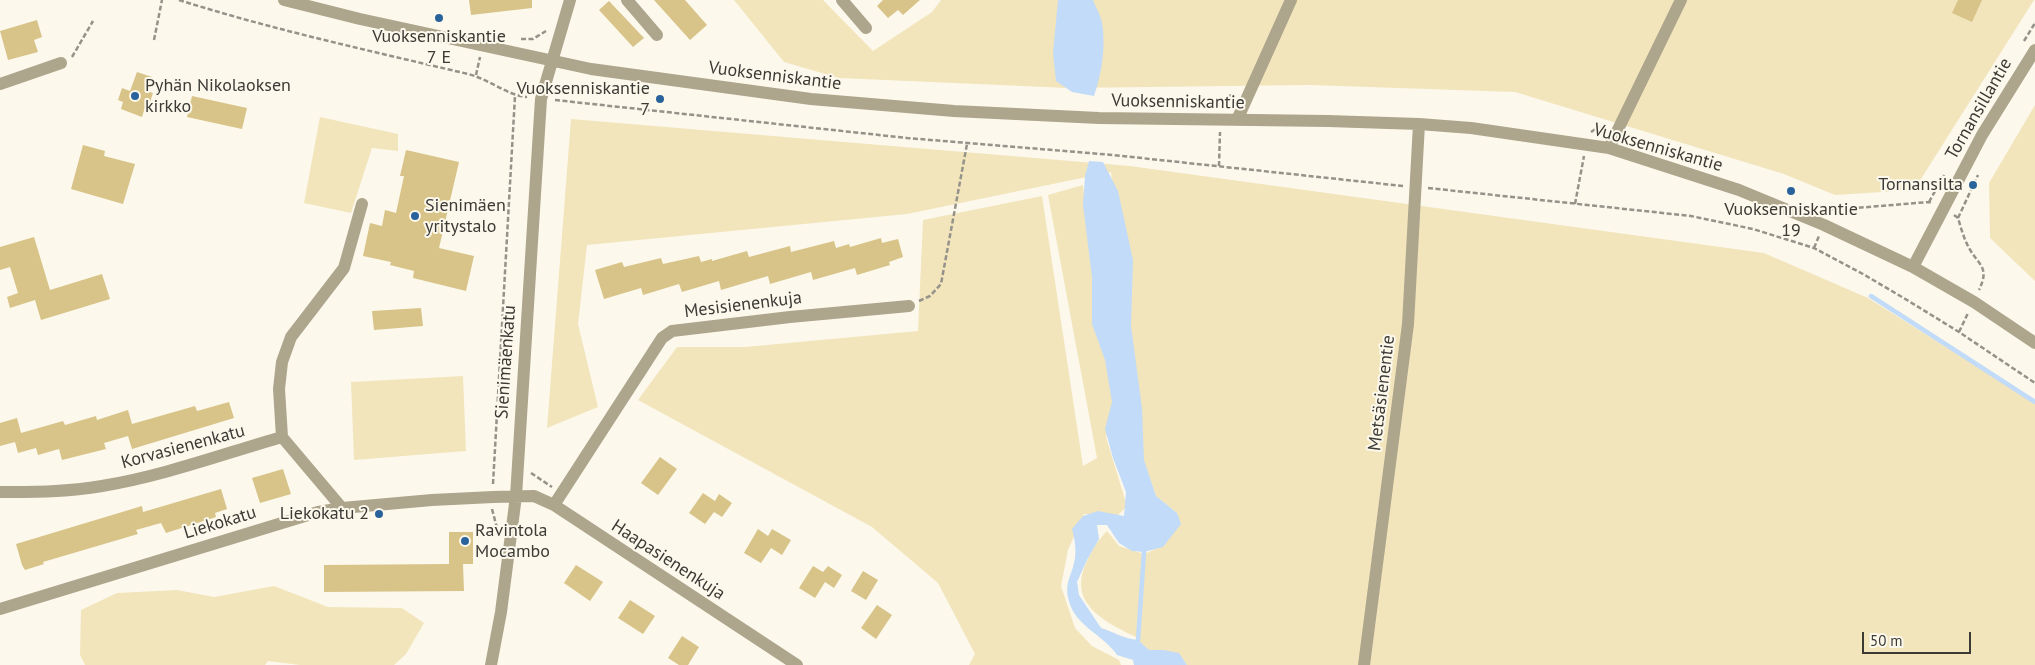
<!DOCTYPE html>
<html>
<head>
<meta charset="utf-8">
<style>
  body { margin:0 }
  #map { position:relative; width:2035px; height:665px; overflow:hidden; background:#fcf8ec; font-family:"PT Sans",sans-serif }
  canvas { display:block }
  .scale { position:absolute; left:1862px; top:632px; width:109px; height:22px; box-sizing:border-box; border:2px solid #3b3a35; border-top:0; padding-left:6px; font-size:15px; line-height:18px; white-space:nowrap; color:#3b3a35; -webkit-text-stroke:4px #fcf8ec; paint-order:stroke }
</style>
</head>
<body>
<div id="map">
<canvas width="2035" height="665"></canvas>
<div class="scale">50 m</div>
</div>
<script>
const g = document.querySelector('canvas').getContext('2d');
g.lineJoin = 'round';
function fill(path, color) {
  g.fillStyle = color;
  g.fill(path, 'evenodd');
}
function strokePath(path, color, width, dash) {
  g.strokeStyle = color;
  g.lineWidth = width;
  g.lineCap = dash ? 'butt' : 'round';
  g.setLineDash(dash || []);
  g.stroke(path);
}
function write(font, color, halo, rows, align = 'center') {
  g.font = font + ' "PT Sans",sans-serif';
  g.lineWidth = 4;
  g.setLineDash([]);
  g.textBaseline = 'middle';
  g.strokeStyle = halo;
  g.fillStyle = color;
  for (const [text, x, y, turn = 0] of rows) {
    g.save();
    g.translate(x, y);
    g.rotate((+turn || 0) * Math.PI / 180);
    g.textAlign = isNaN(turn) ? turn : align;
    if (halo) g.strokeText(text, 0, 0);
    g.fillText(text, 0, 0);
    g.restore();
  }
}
fill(new Path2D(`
  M734,0H823L873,51L932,12L941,0H2034L1914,190L1835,195L1784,174L1515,92L1310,85L1068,88L839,78L784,62Z
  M2035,105V281L1990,238L1989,183Z
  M320,117L398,134V151L372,148L351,213L304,203Z
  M571,119L1130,166L1764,253L1868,298L2035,403V665H1187L1183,659L1152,653L1138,640V638C1107,623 1067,605 1086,563C1092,551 1097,541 1107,531L1119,546L1144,554L1165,545L1177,513L1156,496L1150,479L1143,466L1136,429L1111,172L907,214L587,245L578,324L598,407L547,428Z
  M1083,185L1095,290L1114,368L1112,423L1106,437L1127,506L1117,516L1084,514L1068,550L1061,586L1075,628L1092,646L1119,660L1121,665H969L975,654L938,583L872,527L638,400L677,347H745L918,331L923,220L1042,196L1083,466L1097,458L1048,195Z
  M463,376L466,451L354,460L351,382Z
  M274,586L328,607L402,608L424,623L406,654L394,665H300L268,661L265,665H85L80,655L81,610L117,593L177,590L214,597Z`), '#f2e5bc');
fill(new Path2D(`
  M1058,0H1093C1096,7 1100,15 1102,22C1106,46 1102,73 1094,96L1072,92L1056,81L1053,53Z
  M1089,161L1103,162L1118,191L1133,260L1131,326L1142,408L1144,460L1156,496L1177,513L1181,524L1163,547L1144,552L1132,551L1119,543L1107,525H1097L1099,539L1087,560L1077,582L1079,595L1101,628C1114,632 1124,639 1138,640L1149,650H1164L1179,653L1187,665H1134L1133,660L1117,655C1104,635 1075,626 1069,601C1064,584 1071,577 1074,563C1077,553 1075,540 1072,529L1083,516L1098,511L1124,516L1126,492L1113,458L1105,429L1112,402L1105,360L1092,324V277L1083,205L1085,176Z`), '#c1dbf8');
strokePath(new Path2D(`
  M1871,296L2035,402
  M1138,640L1144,552`), '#c1dbf8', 4.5);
fill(new Path2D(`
  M469,0H532V8L471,15Z
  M654,0H685L707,25L690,40Z
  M883,0H920L903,15L898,10L888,18L877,6Z
  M1958,0H1982L1972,22L1952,13Z
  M609,1L644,38L633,47L599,10Z
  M37,20L42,37L34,40L38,52L8,60L0,31Z
  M137,72L152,77L147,91L153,93L149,105L146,104L142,117L121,109L123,102L118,100L122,88L130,91Z
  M192,96L247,108L242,129L187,117Z
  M83,145L105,151L104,156L135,164L123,204L71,189Z
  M406,150L459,162L439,248L474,256L466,291L413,278L414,271L390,265L391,262L363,256L370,223L382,226L385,210L396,213L404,176H400Z
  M34,237L50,290L102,274L110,299L41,320L35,300L10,308L7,297L18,293L10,267L0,270V247Z
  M881,238L882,243L898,239L903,257L889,262L890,265L857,275L855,268L813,280L811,272L770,284L768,276L721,290L719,281L682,292L679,284L643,295L641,288L604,299L595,270L622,262L624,267L661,258L663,264L699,256L701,262L712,259V261L747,251L749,257L790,246L791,252L834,241L836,248L849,244L850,247Z
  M421,308L423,326L374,330L372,311Z
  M229,402L234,418L132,449L128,436L104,443L106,449L62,460L59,449L38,455L36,448L18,453L15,442L0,446V423L17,418L21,433L63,421L65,425L96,416L97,420L128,410L132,424L195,406L197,411Z
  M660,457L677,469L658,495L641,483Z
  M283,469L291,494L260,503L252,478Z
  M221,489L227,509L215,513L216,517L166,533L161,523L136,530L138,534L43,562L44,564L25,570L22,565L16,544L142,506L143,512Z
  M703,493L715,501L719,494L732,503L722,517L714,512L705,524L689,513Z
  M758,529L768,536L772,529L791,540L782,555L771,548L761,563L744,553Z
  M449,532H473V564H463L464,591L324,592V565L449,564Z
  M576,565L603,582L590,601L564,583Z
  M813,566L823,572L828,566L842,575L834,588L825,582L815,598L799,588Z
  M863,571L878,580L866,600L851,591Z
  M630,600L655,616L643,634L618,618Z
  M877,605L892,615L876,639L861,628Z
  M682,636L699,647L688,665H679L668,658Z`), '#d8c488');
strokePath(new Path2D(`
  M179,0C274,30 371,51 468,74C489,79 506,95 527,97
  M521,39H533L546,31
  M154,40L162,0
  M2024,41L2035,23
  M72,57L93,21
  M476,75L480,57
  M555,100L907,138L1113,155L1403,186
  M1221,107V103L1228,96L1234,95
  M1591,132L1597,128H1604
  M1219,166L1220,132
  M1428,188L1691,216L1753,229L1814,248L1863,274L1907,300L1959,332L2035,383
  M1929,202L1944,175
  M1575,204L1584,156
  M1830,212L1831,210L1929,202L1932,203
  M1954,215L1958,218C1961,228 1964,239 1969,248C1979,266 1990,267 1979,290
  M1958,218L1978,175
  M1814,248L1819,236
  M919,301L930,296L941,284L967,144
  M1959,332L1968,313
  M531,473L552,487
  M493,484L515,96
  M492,509L497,528`), '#949289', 2.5, [5, 2.5]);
strokePath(new Path2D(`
  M284,0L360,19L591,69L811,99L954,111L1099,118L1328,121L1419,124L1471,128L1609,148L1739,190L1824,225L1913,267L1974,302L2035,343
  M627,0L657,35
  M842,0L866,28
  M0,84L61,63
  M1237,120L1291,0
  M1609,148L1681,0
  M1913,267L1982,135L2035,50
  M282,437L279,389L282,362L291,337L344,268L362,204
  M0,492C34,492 69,492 102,486C163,476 223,454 282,437L342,508
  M554,505L662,338L672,331L790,317L909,306
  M0,609L318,512L342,508L432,500L493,497L534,496L554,505L797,665
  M491,665L501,612L516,496L541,99L570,0
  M1364,665L1408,324L1419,124`), '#ada58c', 12);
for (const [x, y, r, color] of [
  [439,18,5,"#2a639b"],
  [135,96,5,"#2a639b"],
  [660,99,5,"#2a639b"],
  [1973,185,5,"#2a639b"],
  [1791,191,5,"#2a639b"],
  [415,216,5,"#2a639b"],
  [379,514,5,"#2a639b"],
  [465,541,5,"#2a639b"]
]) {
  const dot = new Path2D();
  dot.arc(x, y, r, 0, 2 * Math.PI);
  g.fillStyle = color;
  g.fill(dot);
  strokePath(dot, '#fcf8ec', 2);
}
write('18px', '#3b3a35', '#fcf8ec', [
  ["Vuoksenniskantie",439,37,"center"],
  ["7 E",439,58,"center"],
  ["Pyhän Nikolaoksen",145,86],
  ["kirkko",145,107],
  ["Vuoksenniskantie",650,89,"right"],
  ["7",650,110,"right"],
  ["Tornansilta",1963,185,"right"],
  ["Sienimäen",425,206],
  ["yritystalo",425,227],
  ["Vuoksenniskantie",1791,210,"center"],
  ["19",1791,231,"center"],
  ["Liekokatu 2",369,514,"right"],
  ["Ravintola",475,531],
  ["Mocambo",475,552]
], 'left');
write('18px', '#3b3a35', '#fcf8ec', [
  ["Vuoksenniskantie",775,76,7],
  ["Vuoksenniskantie",1178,102,1],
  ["Tornansillantie",1979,109,-60],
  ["Vuoksenniskantie",1658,148,16],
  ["Mesisienenkuja",743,305,-7],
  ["Sienimäenkatu",506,362,-86],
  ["Metsäsienentie",1382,393,-83],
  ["Korvasienenkatu",183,447,-15],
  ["Liekokatu",220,523,-17],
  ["Haapasienenkuja",668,560,33]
]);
</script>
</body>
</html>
